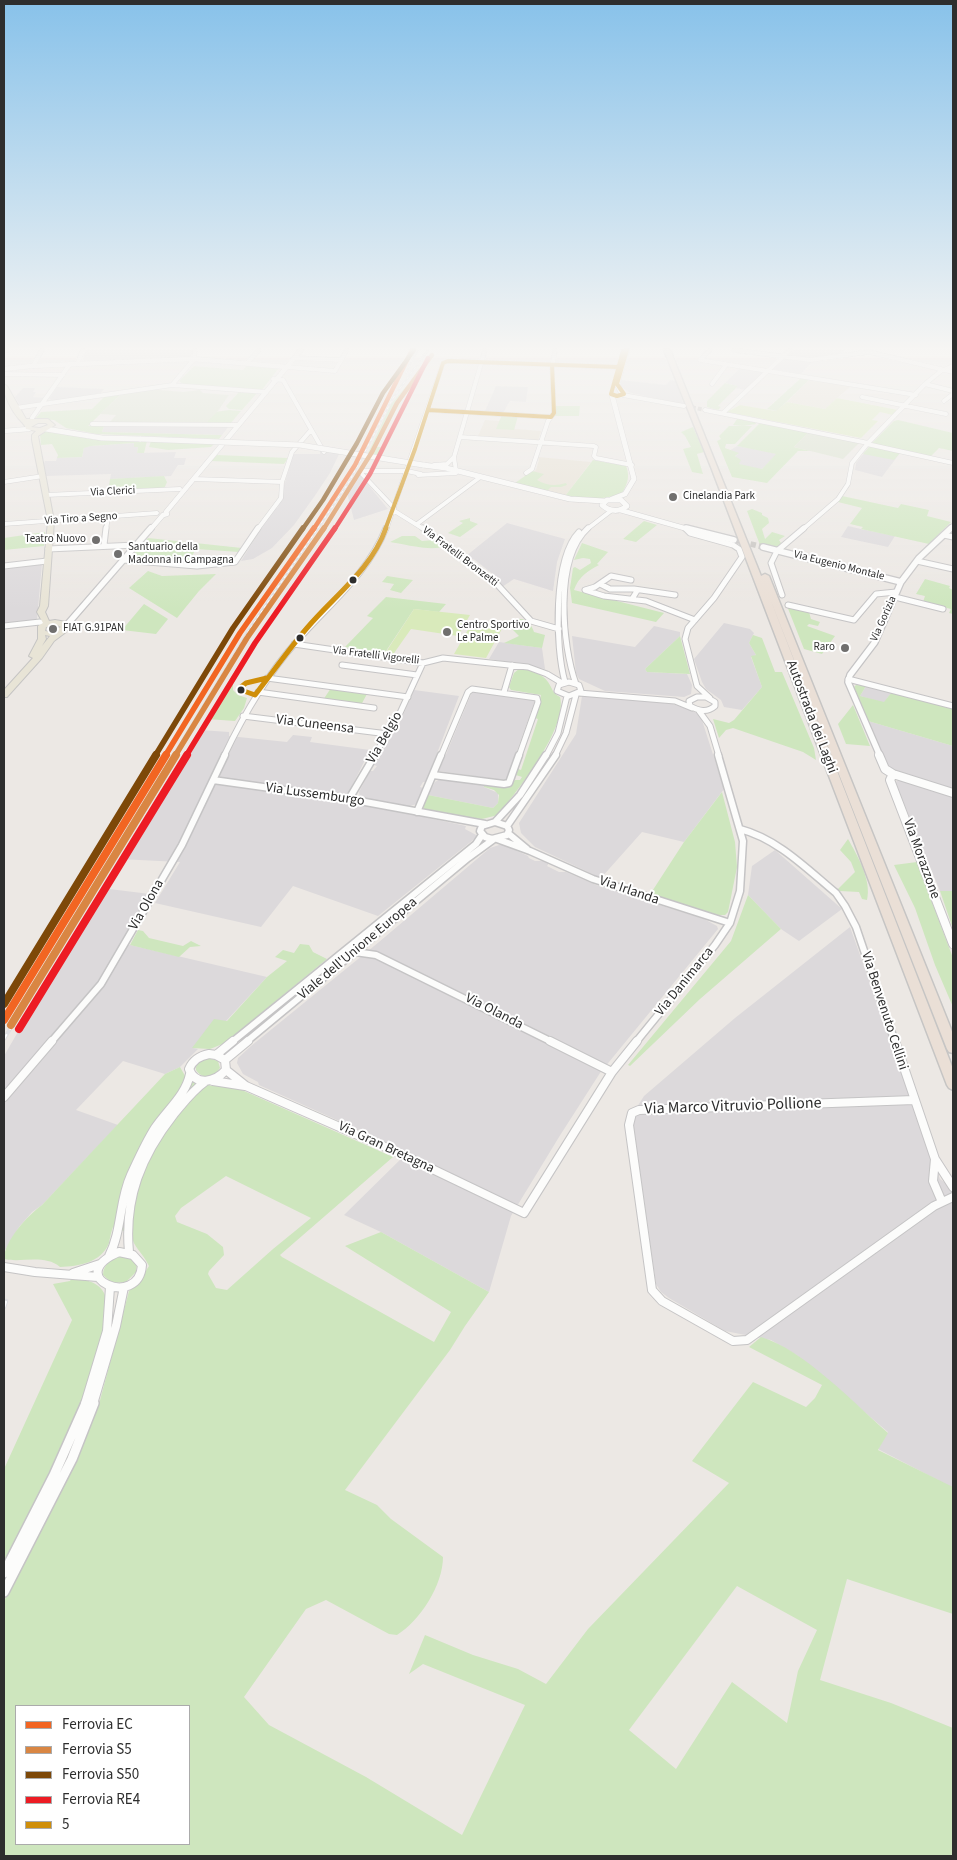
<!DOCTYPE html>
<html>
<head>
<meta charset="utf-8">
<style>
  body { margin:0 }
  #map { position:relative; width:957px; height:1860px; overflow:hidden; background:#ece8e4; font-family:"Source Sans 3",sans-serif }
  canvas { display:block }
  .frame { position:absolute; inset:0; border:5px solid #2e2e2e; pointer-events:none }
  .legend { position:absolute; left:15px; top:1705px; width:175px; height:140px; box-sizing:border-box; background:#fff; border:1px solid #ababab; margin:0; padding:6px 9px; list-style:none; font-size:15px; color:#2e2e2e }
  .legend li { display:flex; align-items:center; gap:10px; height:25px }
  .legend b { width:25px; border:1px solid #ababab }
</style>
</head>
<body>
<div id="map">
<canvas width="957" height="1860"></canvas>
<div class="frame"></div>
<ul class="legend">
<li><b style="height:6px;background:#f26522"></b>Ferrovia EC</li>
<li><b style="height:6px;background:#d98643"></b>Ferrovia S5</li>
<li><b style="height:6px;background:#7d4808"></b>Ferrovia S50</li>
<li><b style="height:6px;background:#ed1c24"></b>Ferrovia RE4</li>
<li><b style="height:6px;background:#cf8e09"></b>5</li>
</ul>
</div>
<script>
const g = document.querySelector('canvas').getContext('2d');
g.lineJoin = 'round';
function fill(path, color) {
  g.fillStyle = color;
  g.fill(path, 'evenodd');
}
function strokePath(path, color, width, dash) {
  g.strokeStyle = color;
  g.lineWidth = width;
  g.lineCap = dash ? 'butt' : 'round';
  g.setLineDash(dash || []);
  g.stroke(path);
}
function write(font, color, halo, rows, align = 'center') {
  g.font = font + ' "Source Sans 3",sans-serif';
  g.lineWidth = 4;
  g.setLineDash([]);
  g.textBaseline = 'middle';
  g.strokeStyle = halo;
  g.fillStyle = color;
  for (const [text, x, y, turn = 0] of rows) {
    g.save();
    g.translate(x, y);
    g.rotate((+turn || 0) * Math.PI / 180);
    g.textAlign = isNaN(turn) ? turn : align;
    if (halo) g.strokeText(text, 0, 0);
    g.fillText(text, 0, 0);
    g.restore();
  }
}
fill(new Path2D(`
  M86,350H193L191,357L82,361Z
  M793,350H844L838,356L817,359L786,356Z
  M784,359H792L812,362L801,374L772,369Z
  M740,368L764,372L745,390L736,388L737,386L725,383Z
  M621,380L666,385L670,380L676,381L684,405L631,393L621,387Z
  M496,386L528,387L526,402L510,401L503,413L485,411Z
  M57,387L104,389L101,393L54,401L49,399Z
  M23,388H35L33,392H36L33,397L45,398L41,403L20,406L15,397Z
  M104,426H229L222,435L102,432Z
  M134,443L138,447L137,453L176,452L174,458H186L184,465H178L171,476L110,479L111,474L46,476L44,464L45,461H56L57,458L82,457L84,447L90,446Z
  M737,446L765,451L777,454L762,469L749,468L738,464L735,456L738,454L729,451Z
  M869,447L900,453L882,477L855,470L856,463Z
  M320,449L340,452L330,473L314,497L294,525L272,548L253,559L241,561L272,511L278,507L293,454H320Z
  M357,471L388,509L354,520L346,489Z
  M507,523L565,539L557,562L553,591L514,579L502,587L499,579L475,560L466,556Z
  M848,526L861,529L895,536L888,547L841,537Z
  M42,564L37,619L34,621L4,624V569Z
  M724,623L750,629L754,633L749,643L756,655L751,657L762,687L742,710L724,707L721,700L706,689L702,682L694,659Z
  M654,626L680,632V636L645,669L647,672L687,674L692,685L691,694L684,697L605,691L579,679L576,673L572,636L635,647Z
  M499,642L542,648L545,669L489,659Z
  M866,686L891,693L884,703L860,696Z
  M414,690L459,696L426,782H423L420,787L423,788L417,804L406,807L360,797L359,792L370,771H373L377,766L374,765L400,722Z
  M474,691L535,700L507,779L504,780L439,771L472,692Z
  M588,695L673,704L695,712L701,717L724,789L684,842L642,832L601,878L535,847L521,833L519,823L576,734L582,696Z
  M868,721L953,746V792L947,790L948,787L902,775L898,771L888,767Z
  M200,730L229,732V736L287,742L293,735L312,737L310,742L370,750L345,800L466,826L465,829L478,836L378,916L293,886L261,927L155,903L180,862L119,859Z
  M442,778L484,784V787L498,793V803L493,808L428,795L435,782Z
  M900,780L953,796V891H940L895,782Z
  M502,844L528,856L529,858L535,861H543L549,863L547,866L559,872H566L596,885L704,919L717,926L718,929L600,1073L559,1137L511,1216L489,1292L381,1232L344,1215L408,1152L259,1085L258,1082L243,1074L237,1063L238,1058L251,1046L379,942L490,848Z
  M775,850L842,909L799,941L781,929L748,895L752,866Z
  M101,888L150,894L122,943L267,977L226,1021L193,1048L198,1049L180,1067L165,1074L123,1061L76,1110L118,1125L42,1205L32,1212L19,1227L4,1252V1056Z
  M850,927L940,1179L953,1189V1488L878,1449L888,1432L798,1356L771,1340L725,1331L669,1298L661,1292L656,1284L632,1115L644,1096L735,1018Z`), '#dcd9db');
fill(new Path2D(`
  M810,379L814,381L852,385L825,409L787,402Z
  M502,415L515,429L541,431L538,441L478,436L485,420L499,421Z
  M538,457L591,462L565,496L515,483L536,470L539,460Z`), '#e6e0d3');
fill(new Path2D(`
  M247,365L279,368L261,391L184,385L179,381L194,366L243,370Z
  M801,378L810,379L777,411L767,409Z
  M725,383L738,386L718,406L721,407L718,410L707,407V401Z
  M408,384H411L375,445L374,447H381L380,455L368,453L391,404Z
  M239,392L257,393L242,410L229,409L226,406Z
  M122,393L88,426H104L102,432L222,435L219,439L96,434L66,428L54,420L35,419L41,412L92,409L104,397Z
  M556,406H580L579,416H554Z
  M229,410L241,411L230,424H205L215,412Z
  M502,415L518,416L514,430L496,429Z
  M737,419L755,422L756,424L743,426H752L735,444H726L725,448L739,453L735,456L741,460L739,464L762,469L776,454L737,446L760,423L809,432L794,447L811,451H798L767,483L732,477L717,441L721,439L719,436L729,426H743L733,425Z
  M898,420L953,433V451L939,448L930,457L872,443L894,421Z
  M693,427L704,452L697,454L703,474L692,472L683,449L691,447L685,436L681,432Z
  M46,431L97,440L147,441L144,453H137L138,447H134V443L91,446L84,448L82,457L57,458L58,455L52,444L41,445L40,435Z
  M151,441L215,443L211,447L168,450L149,447Z
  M872,446L900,453L894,460L863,454L869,447Z
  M217,455L288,458L284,464L211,461Z
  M593,460L626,466C630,476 628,483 622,493C603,501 585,499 565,496Z
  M532,471L544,474L537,480C547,486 556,486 566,483L567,485L561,487H551L547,491L515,483Z
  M164,476L167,482L164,489L108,491L110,479Z
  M842,496L898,508L901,504L929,510L927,516L951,522L929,544L861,529L863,527L850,524L862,508L838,502Z
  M752,509L762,513V515L768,518L769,523L762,529L765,539L772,532L785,536L779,540L781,543L777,549L760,545L747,511Z
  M470,518V521L478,524L460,537L448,533L463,523L459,521Z
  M644,521L657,525L636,542L623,539Z
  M45,532L44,546L4,550V538Z
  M402,536H415L422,541L434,540L444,546C434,552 403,544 390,542Z
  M148,538L158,539L242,548L239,552L196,549L189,561L130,558Z
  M582,543L608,552L597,564L599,565C589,570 578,577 574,590L664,613L656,622L572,603L570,588L573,568L575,567L580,570L591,563L590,559L583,558L574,560Z
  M148,571L162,576L216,574L199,591L177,618L129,588Z
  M387,576L413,580L401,593L390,590L394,584L382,582Z
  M925,579L950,586L949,588L953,590V614L949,613L951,609L923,602L925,596L916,594Z
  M386,597L446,604L439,612L414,609L384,654L345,647L373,618L367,616Z
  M144,604L168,619L156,634L122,630Z
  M787,606L809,612L811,619L820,622L818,626L809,624L807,626L835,636L822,654L804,649Z
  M519,619C526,618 532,625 534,632L545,635L542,648L504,643L519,636L511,628Z
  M753,635L762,638L775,672H782L814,748L816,760L803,752L733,728L726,730L719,738L713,719L729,723L734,720L762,687L751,656L756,655L749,643Z
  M680,636L690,674L647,672L645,669Z
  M519,669C529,669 542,673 548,682C553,689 552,693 560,697C568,728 517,791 498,815L482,819L426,811L423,807L428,795L493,808L498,803L499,795L494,790L484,787V784L509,786L515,780H520L522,777L516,775L518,769L521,770L538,719L535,718L541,695L511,690L509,687L514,673Z
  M232,676L237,677L233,682V690L238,695L247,698L244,708L235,721L207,719Z
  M856,685L866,686L860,696L884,702L891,693L953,709V746L868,721L854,687Z
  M331,688L367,694L361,705L323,700Z
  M853,705L870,746L846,744L838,724Z
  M722,792L735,842L737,867L728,912L725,915H718L649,896L684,842Z
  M848,839C857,855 872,880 867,900L862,899L859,892L840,891L838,889L855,872L851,862L840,850Z
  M917,862L953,958V1007L935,965L915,908L894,865Z
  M940,891H953V929Z
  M748,895L781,929L700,999L630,1066L628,1065L731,941Z
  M138,930L143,931L149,938L183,946L191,941L201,946L190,947L179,957L130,945Z
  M300,944L309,945L313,952L327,959L225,1043L210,1049L192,1048L214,1019L227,1021L267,977L287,961L275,957L283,950L294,953Z
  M208,1058L218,1061L220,1068C214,1077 202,1080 196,1070C195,1063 202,1060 208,1058Z
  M180,1067L188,1081L213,1086L226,1083L393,1157L280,1255L282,1257L434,1342L451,1312L345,1246L381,1232L489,1292L465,1326L450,1350L345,1490L377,1505L391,1519L443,1557C443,1585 420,1621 397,1635L389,1634L326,1600L306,1609L244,1697L269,1725L366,1777L462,1835L525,1705L423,1664L409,1674L425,1635L473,1655L518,1669L546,1684L588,1629L729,1483L692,1461L753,1382L806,1407L815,1398L822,1385L749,1347L761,1337C803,1349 855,1404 888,1433L878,1450L953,1487V1614L847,1579L820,1680L891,1703L953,1728V1856H4V1601L75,1464L99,1404L129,1291L140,1280L149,1266C143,1253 133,1247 131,1234L113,1227C111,1232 110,1238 109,1243C101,1263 79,1266 60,1267C45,1254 21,1263 4,1259C4,1241 28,1215 42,1205L165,1074ZM226,1176L311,1218L273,1249L227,1290L216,1288L208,1274L209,1271L224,1255L223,1247L207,1234L177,1222L175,1216L181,1208ZM737,1586L817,1630L798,1671L787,1723L732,1682L676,1769L629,1730ZM16,1706H189V1844H16Z
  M124,1255L132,1258L137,1264L136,1272L126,1282L112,1283L103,1275C103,1264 113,1257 124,1255Z
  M71,1279C83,1279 98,1281 104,1293C107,1298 105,1306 105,1312C102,1347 90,1379 77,1411C56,1464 30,1513 4,1563V1469L72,1320L53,1284L70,1281Z`), '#cee6be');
fill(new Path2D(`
  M149,389L183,392L200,390L203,393L229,395L218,411L205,424L109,423L116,415L100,414L122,393Z
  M809,432L859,443L843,459L794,447Z`), '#d8e0cc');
fill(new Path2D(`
  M837,398L898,410L893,415L880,412L872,420L878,421L861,438L727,412L740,405L776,411L787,402L825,409Z
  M414,609L470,615L458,636L411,629L392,656L384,655Z
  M473,621L504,625L486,658L454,654Z`), '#d9eabb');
strokePath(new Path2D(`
  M686,406L705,410`), '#c6c3c0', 4, [4, 2]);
strokePath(new Path2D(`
  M734,540L763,547`), '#c6c3c0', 5.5, [5.5, 3]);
const minorFar4 = new Path2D(`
  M4,350H7
  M710,350L700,360L916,395
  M734,350L810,360L869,352L953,372
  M295,358L341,360
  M247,363L259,350
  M77,364L83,350
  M33,366L42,350
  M287,367L335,371L347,350
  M4,374L63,375
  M273,379L283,380L324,452
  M712,384L726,365
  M925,384L953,391
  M172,385L194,359L195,350
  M623,395L684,406
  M862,397L946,414
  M944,401L953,394
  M16,408L172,385L266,392
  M428,410L551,417
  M705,410L868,443
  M723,413L790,350
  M32,418L70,364
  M92,424L238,425
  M460,437L594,446L596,447L594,456L596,458L632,465
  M867,444L953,463
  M434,465L447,464L454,457
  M362,469L361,473L394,508
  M361,471H407L421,474
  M456,471L454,457L485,350
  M526,473L532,469L548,421L554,413L552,368L555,350
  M418,475L456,473
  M194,479L282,482
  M4,482L43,476
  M46,495L180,489
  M393,510L425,530
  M4,524L157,513
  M417,524L479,478
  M106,530L108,517
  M257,530L281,498L282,482L292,452L311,430
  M386,530L443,363L448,361L618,367
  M586,530L612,510
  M802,530L838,499L848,484L852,463L868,443L925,384L941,371L953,366`);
const minorFar3 = new Path2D(`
  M423,528L494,581L531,621L559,629
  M686,529L690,533L733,545L739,549L742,557L714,598L688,628L685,639L697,686L710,698
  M944,535L953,537
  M104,545L106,528
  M48,549L136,545
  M123,560L197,566L235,562L258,528
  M917,561L953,569
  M4,566L47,561
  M631,580L611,576L595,587L585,590L604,596L646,601L695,620
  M600,584L610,589H634L637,591L632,599
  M634,589L675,595
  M782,595L771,563L777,551L804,528
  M895,597L943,609
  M788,605L854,620L876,594L896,592
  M4,626L40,622L46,624
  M294,644L423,663L443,658L528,667L547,674L562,683
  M342,665L417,675
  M267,678L408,697
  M848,679L953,706
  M565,682C555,647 553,559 579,532
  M569,682L579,685L581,691L569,696L557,691L559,685Z
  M576,684C562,645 554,559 588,528
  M258,692L374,708
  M504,692L512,665
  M579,693L675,701L692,708
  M697,697H706L715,702V706C707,713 699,711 690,706L689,701Z
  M699,711L710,726L719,756
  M243,716L388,734
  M224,756C244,714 266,676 297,641C328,605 368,574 386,528
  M374,756L400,713L423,663
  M441,756L468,692L472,689L537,698L538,702L519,756
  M546,756L558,733L567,696
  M555,756L566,733L576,695`);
const minorFar2 = new Path2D(`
  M433,775L504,784L509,783L519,755
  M213,780L349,799L485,824
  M349,799L375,755
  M417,812L441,755
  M495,822L520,795L546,755
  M495,822L507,826L509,830L507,835L492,839L485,837L480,831L482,826Z
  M507,826L556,755
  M740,829C778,839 807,869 836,893L845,906L856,927L895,1042
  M509,834L527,849
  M497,839L530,851L593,879L730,923
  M355,952L376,955L552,1042
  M51,1042L101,984L182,845L225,755
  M232,1042L476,844L482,835
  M246,1042L468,858L494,839
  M636,1042L715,945L730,923L740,891L743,841L718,755`);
const minorFar1 = new Path2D(`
  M550,1041L612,1072
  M895,1041L935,1159
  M209,1054L216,1055L225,1060L226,1070C215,1082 196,1087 189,1069C193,1060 199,1056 209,1054Z
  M216,1055L233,1041
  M225,1060L248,1041
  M226,1070L246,1086L401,1154L524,1213L612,1072L637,1041
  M213,1081L245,1086
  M4,1097L52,1041
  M914,1100L639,1110L632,1113L629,1125L652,1290L662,1301L733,1341L747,1340L934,1206L953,1197
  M942,1202L933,1181L935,1159L953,1187
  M119,1252L133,1255L142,1265C139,1310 61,1277 119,1252Z
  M129,1252C124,1198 141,1156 174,1114C184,1102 193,1090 206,1081
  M109,1256C122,1231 119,1201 131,1175C138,1160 146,1142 155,1128C167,1110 186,1095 190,1074
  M4,1267L35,1272L98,1277
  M73,1273L100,1264
  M85,1404L107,1331L110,1287
  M93,1404L116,1326L124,1287`);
const minor = new Path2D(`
  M4,1573L54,1475L86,1403
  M4,1592L72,1459L94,1403`);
const tertiaryFar2 = new Path2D(`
  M4,369L31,366L194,359L287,367
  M4,431L29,429
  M620,510L691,530
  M150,530L163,515L167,514L166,512L301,350
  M949,530L953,526`);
const tertiaryFar1 = new Path2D(`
  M686,528L734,540
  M763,547L901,582
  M65,627L151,528
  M880,756L848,682L850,675L875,642L901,582L919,558L951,528`);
const tertiary = new Path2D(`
  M879,755L885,769L893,774L953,793
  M893,774L890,780L953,944`);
const secondary = new Path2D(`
  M621,392L617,384L627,350
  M612,395L634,479L625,494L612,499
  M46,429L102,438L141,439
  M423,465L446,468L570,499L604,501
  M607,500H621L627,506C619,512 610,512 602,505Z`);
const primary = new Path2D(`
  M4,384L7,386L26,419H48L55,425L38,436L54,521L48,606L45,612L49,621L55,620L66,622L69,627L66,632L54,641L42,658L7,697H4V690L33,658L29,656L38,639V626L43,623L37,612L40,606L48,521L32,440V435L36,431L26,429C25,424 22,423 19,419C12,411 3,395 4,384ZM38,423H46L48,425L40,428L31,427ZM55,624L61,627L50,632L45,631L46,627ZM45,635L50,636L42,646L46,639Z`);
const motorway = new Path2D(`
  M664,350H670L761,576L765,574L769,576L953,1034V1053L949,1052L947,1049L769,596L953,1069V1090L949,1088L947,1085L711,467Z`);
strokePath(minorFar4, '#c5c4c5', 5);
strokePath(minorFar3, '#c5c4c5', 7);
strokePath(minorFar2, '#c5c4c5', 9);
strokePath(minorFar1, '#c5c4c5', 10);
strokePath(minor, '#c5c4c5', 12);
strokePath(tertiaryFar2, '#c5c4c5', 5.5);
strokePath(tertiaryFar1, '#c5c4c5', 8);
strokePath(tertiary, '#c5c4c5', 10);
strokePath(secondary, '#c5c4c5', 6);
strokePath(primary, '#c6c5c4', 2);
strokePath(motorway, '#c6c5c4', 3);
strokePath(minorFar4, '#fcfcfb', 4);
strokePath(minorFar3, '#fcfcfb', 5);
strokePath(minorFar2, '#fcfcfb', 6);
strokePath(minorFar1, '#fcfcfb', 8);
strokePath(minor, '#fcfcfb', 9);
strokePath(tertiaryFar2, '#fcfcfb', 4.5);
strokePath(tertiaryFar1, '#fcfcfb', 5.5);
strokePath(tertiary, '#fcfcfb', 8);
strokePath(secondary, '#fcfcfb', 5);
fill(primary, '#e8e4d6');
fill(motorway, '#eadfd6');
const railFar2 = new Path2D(`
  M406,373L417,350
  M173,756L249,630L349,482L393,398L428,350`);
const railFar1 = new Path2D(`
  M4,1039L174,755`);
const rail = new Path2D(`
  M4,1307L6,1301`);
strokePath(railFar2, '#dfdfe1', 2.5);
strokePath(railFar1, '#dfdfe1', 4);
strokePath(rail, '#dfdfe1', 4.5);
strokePath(railFar2, '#fff', 1, [3]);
strokePath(railFar1, '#fff', 2, [5.5]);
strokePath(rail, '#fff', 2.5, [7]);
const secondaryBridge = new Path2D(`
  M141,439L300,445L423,465`);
strokePath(secondaryBridge, '#c5c4c5', 6, []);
strokePath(secondaryBridge, '#fcfcfb', 5);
strokePath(new Path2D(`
  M623,351L611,394L617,396L624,394L617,384L627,350
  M428,410L551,417L554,413L552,365
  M385,530L415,449L443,363L448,361L618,367`), '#cf8e09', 4);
strokePath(new Path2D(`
  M267,678L246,683L241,687V690L255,695C272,673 289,649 307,628C335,595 371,570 386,528`), '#cf8e09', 5);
strokePath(new Path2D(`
  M313,530L355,465L412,350`), '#f26522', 4.5);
strokePath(new Path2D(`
  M165,756L240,633L314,528`), '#f26522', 5.5);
strokePath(new Path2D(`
  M4,1020L166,755`), '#f26522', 8);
strokePath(new Path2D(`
  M323,530L372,452L397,403L432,355`), '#d98643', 4.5);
strokePath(new Path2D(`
  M175,756L247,638L324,528`), '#d98643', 5.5);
strokePath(new Path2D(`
  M11,1025L176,755`), '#d98643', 8);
strokePath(new Path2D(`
  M302,530L323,500L357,443L383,393L414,350`), '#7d4808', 4.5);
strokePath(new Path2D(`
  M155,756L233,628L303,528`), '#7d4808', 5.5);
strokePath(new Path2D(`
  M4,1004L156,755`), '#7d4808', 8);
strokePath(new Path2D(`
  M334,530L370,474L428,358`), '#ed1c24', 4.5);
strokePath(new Path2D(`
  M186,756L255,643L335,528`), '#ed1c24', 5.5);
strokePath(new Path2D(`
  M19,1029L187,755`), '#ed1c24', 8);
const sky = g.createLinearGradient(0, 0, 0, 610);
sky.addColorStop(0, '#88c2ea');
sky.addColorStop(0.57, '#f6f5f3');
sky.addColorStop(1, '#f6f5f300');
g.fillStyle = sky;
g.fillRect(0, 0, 957, 610);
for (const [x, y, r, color] of [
  [673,497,5,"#706f6e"],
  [96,540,5,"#706f6e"],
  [118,554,5,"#706f6e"],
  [353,580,4.5,"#2e2e2e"],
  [53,629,5,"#706f6e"],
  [447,632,5,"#706f6e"],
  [300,638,4.5,"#2e2e2e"],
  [845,648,5,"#706f6e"],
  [241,690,4.5,"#2e2e2e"]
]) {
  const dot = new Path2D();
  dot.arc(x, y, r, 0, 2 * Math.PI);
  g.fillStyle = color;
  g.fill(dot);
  strokePath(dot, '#fff', 2);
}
write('11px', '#2e2e2e', '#fff', [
  ["Via Clerici",113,492,-3],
  ["Via Tiro a Segno",81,519,-4],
  ["Via Fratelli Bronzetti",460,557,37],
  ["Via Eugenio Montale",839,566,14],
  ["Via Gorizia",884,619,-66],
  ["Via Fratelli Vigorelli",376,656,7]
]);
write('11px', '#2e2e2e', '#fff', [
  ["Cinelandia Park",683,497],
  ["Teatro Nuovo",86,540,"right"],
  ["Santuario della",128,548],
  ["Madonna in Campagna",128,561],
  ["Centro Sportivo",457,626],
  ["Le Palme",457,639],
  ["FIAT G.91PAN",63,629],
  ["Raro",835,648,"right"]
], 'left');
write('14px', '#2e2e2e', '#fff', [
  ["Autostrada dei Laghi",811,717,69],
  ["Via Cuneensa",315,725,7],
  ["Via Belgio",385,738,-60],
  ["Via Lussemburgo",315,795,8],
  ["Via Morazzone",921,859,70],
  ["Via Irlanda",629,891,19],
  ["Via Olona",147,905,-60],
  ["Viale dell'Unione Europea",358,949,-40],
  ["Via Danimarca",685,982,-51],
  ["Via Benvenuto Cellini",884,1011,72],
  ["Via Olanda",494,1012,27],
  ["Via Gran Bretagna",386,1148,25]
]);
write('16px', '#2e2e2e', '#fff', [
  ["Via Marco Vitruvio Pollione",733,1107,-2]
]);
</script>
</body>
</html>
